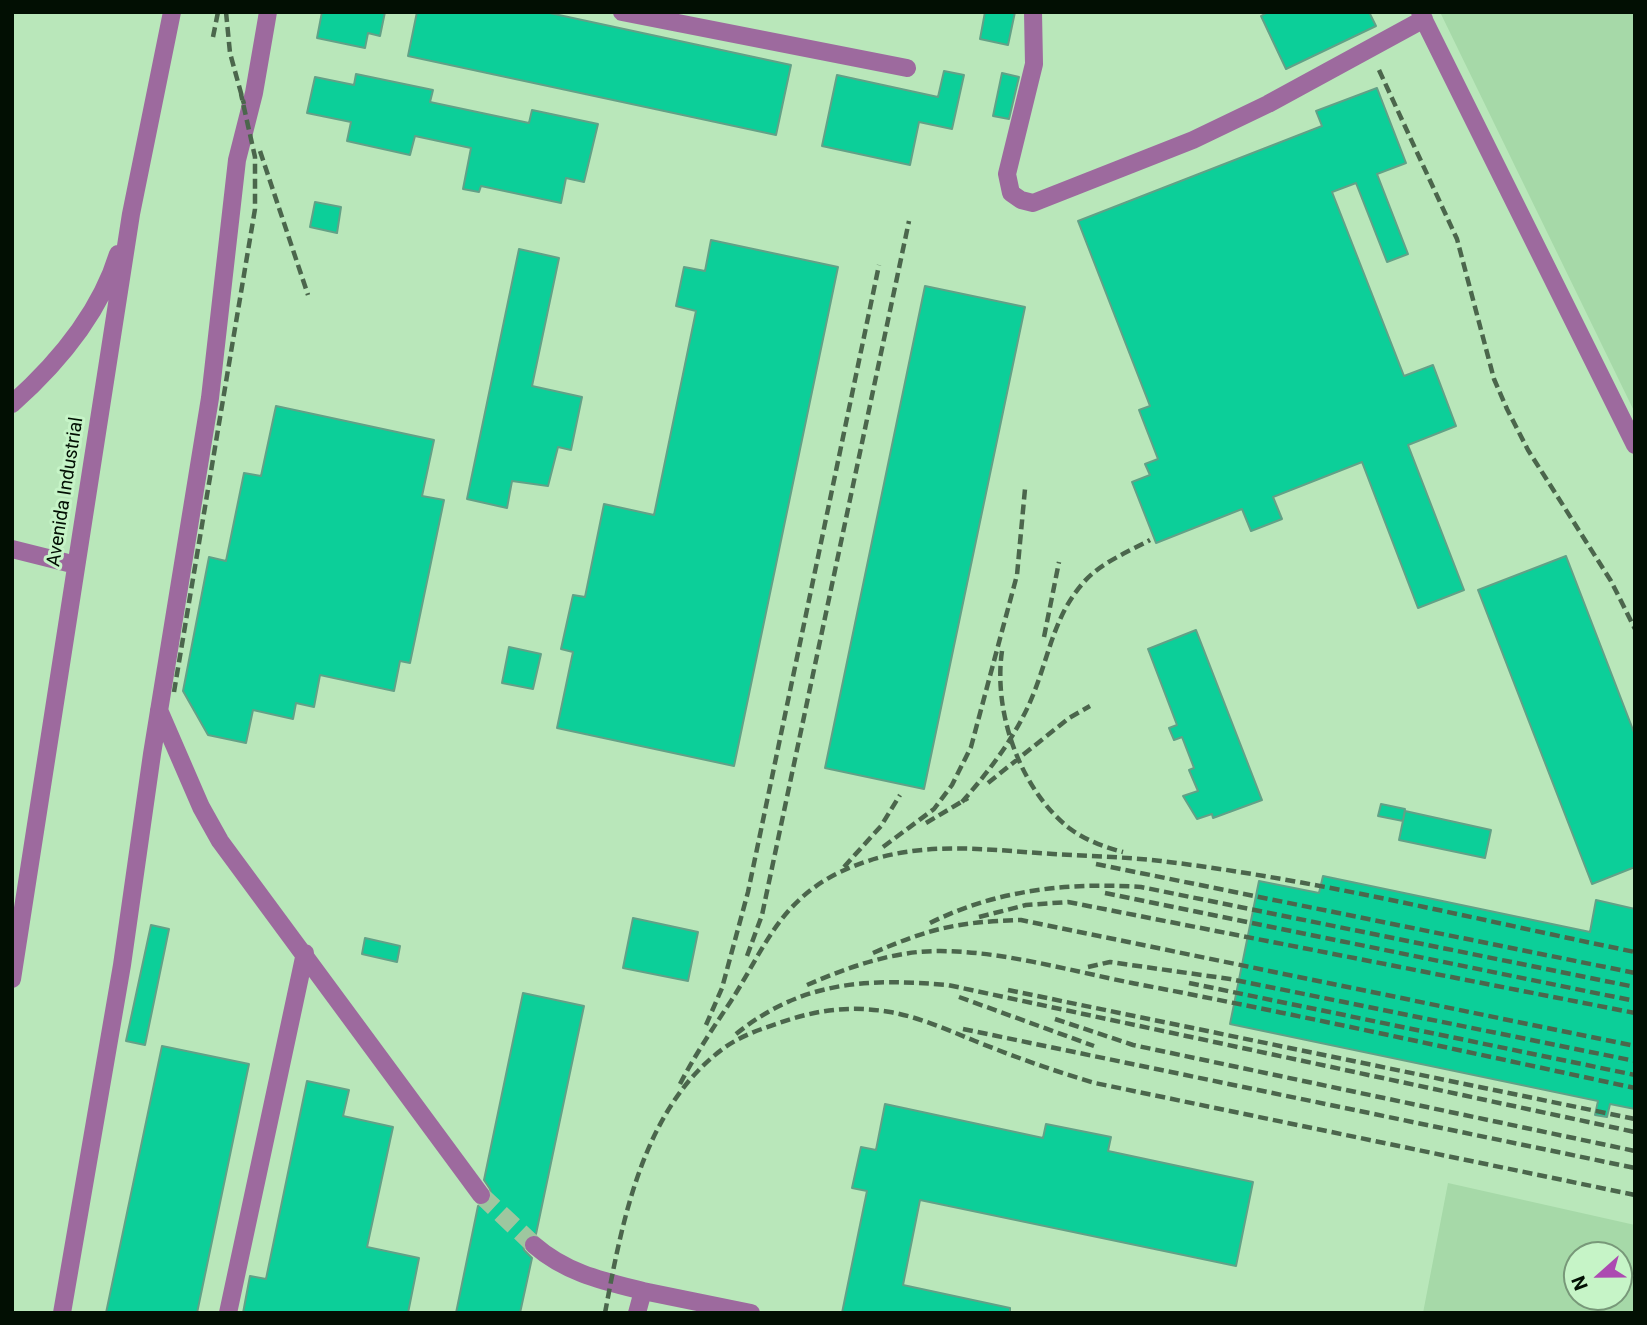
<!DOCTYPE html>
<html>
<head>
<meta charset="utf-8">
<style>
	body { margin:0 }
	#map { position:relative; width:1647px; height:1325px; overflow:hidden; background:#b9e7ba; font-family:Roboto,sans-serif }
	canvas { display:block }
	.frame { position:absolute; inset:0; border:14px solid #020f03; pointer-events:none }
	.north { position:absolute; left:1563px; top:1241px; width:70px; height:70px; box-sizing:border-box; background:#c6f4c7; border:2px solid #789879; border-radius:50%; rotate:249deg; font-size:19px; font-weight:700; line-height:28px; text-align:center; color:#020f03 }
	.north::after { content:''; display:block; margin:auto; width:24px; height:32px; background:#ac4ab1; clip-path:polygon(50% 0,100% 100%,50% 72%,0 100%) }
</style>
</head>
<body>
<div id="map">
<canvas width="1647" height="1325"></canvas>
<div class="frame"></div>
<div class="north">N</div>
</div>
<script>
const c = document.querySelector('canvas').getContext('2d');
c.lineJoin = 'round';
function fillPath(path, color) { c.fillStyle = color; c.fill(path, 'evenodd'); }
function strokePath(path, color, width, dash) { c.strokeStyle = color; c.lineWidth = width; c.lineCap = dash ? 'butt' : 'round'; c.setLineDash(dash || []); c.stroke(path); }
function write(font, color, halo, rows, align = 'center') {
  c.font = font + ' Roboto,sans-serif'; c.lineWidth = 6; c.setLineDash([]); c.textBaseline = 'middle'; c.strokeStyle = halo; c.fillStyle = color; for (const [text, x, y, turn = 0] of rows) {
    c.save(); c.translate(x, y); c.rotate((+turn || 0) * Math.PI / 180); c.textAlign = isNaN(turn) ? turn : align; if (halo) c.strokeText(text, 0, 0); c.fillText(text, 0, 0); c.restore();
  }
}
fillPath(new Path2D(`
	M1440 12H1635V413Z
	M1448 1183 1635 1225V1313H1423ZM1577 1255H1619V1297H1577Z`), '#a6d9a8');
const building = new Path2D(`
	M322 12H385L380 36 368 33 365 48 317 38Z
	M417 12H545L791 65 776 135 408 56Z
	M985 12H1015L1008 45 980 39Z
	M1268 12H1369L1376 26 1286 69 1261 16Z
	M944 71 964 75 952 129 919 122 910 165 822 146 837 75 938 97Z
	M1002 73 1019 77 1009 119 993 116Z
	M356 74 433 90 430 102 529 123 532 110 598 124 584 182 566 178 561 203 481 186 479 192 463 189 471 148 415 136 410 155 347 141 351 122 307 113 315 77 354 85Z
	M1377 88 1406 163 1377 174 1408 254 1387 262 1356 183 1332 192 1404 376 1433 365 1456 426 1408 445 1464 590 1418 608 1362 462 1273 497 1282 519 1251 531 1242 509 1156 543 1132 482 1150 475 1145 464 1158 459 1139 410 1150 406 1078 221 1322 126 1316 111Z
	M315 202 341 207 337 233 310 227Z
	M711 240 838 267 734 766 557 728 573 652 561 649 573 595 585 597 604 504 654 515 696 311 676 306 684 267 705 271Z
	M519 249 559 258 532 386 582 397 571 450 558 447 548 486 512 481 507 508 467 499Z
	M925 286 1025 307 924 789 825 768Z
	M276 406 434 440 422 496 444 500 410 663 400 661 394 691 320 675 314 707 296 703 293 719 253 710 246 743 208 735 183 691 209 557 226 561 244 473 261 476Z
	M1566 556 1635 735V867L1592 884 1478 590Z
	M1196 630 1262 800 1213 818 1212 814 1197 819 1183 796 1198 791 1189 770 1194 768 1182 737 1174 740 1169 728 1177 725 1148 649Z
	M509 647 541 654 533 689 502 683Z
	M1381 804 1405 809 1403 821 1378 816Z
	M1405 811 1491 830 1485 858 1399 840Z
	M1323 876 1590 932 1596 900 1635 909V1109L1610 1104 1607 1117 1595 1115 1598 1101 1230 1024 1259 881 1319 893Z
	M633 918 698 932 688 981 623 968Z
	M151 925 169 929 145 1045 126 1041Z
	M365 938 400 946 397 962 362 954Z
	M523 993 584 1006 536 1234 529 1235 523 1243 524 1250 532 1258 520 1313H456L478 1206 487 1204 492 1199 490 1189 484 1180Z
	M162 1046 249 1064 197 1313H106Z
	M307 1081 349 1090 343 1116 393 1127 367 1247 419 1258 408 1313H243L250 1276 266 1279Z
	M885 1104 1043 1138 1046 1124 1111 1137 1108 1151 1253 1182 1236 1266 920 1200 903 1285 1010 1308V1313H842L867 1191 852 1188 861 1147 876 1150Z`);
fillPath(building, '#0ccf99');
strokePath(building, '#62a187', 2);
strokePath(new Path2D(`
	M481 1195 534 1245`), '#9ec79f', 18, [18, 9]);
strokePath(new Path2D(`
	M622 12 907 68
	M1033 12 1034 64 1007 174 1011 193 1021 200 1033 203 1193 140 1268 104 1424 19
	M1420 12 1635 445
	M12 404C58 363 100 313 118 254
	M12 549 76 565
	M159 710 201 807 220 841 481 1195
	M12 979 131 214 172 12
	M534 1245C566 1273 603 1281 643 1291L637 1313
	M643 1291 751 1313
	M62 1313 122 965 152 754 210 398 237 160 254 93 268 12
	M228 1313 305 953`), '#9d6a9e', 18);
strokePath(new Path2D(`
	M226 12 230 53 244 104
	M213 37 218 12
	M1379 70 1457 239 1494 379 1507 409 1528 450 1611 581 1635 629
	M260 151 308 295
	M1044 637 1059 562
	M1002 651C993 712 1020 789 1069 828 1085 840 1104 847 1123 852
	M174 692 255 209V157L241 94
	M988 783 1069 718 1090 706
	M962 802C990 770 1017 735 1033 695 1049 656 1054 616 1083 583 1100 563 1128 552 1150 540
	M926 823 968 798
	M883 847 934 809 952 785 971 747 1017 575 1025 489
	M1096 864 1635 973
	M844 867 881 826 900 795
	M1105 893 1635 1001
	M979 917 1026 905 1068 902 1635 1013
	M930 923C996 890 1068 882 1141 887L1635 987
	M873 953C931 928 957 922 1021 920L1635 1046
	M747 956 762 915 909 221
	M1088 967 1110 962 1230 979 1635 1061
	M1189 983 1635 1075
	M807 985C842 970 879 956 918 952 985 946 1066 970 1132 983 1300 1015 1467 1052 1635 1088
	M1008 990 1635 1119
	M959 997 1094 1046
	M1055 1019 1133 1045 1635 1151
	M706 1025 722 988 748 892 879 265
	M963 1029 1635 1168
	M736 1034C802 981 866 978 948 985L1635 1132
	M680 1084C695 1055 713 1028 731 1001 763 951 778 904 836 874 909 838 975 849 1053 854 1089 856 1126 857 1161 861 1320 880 1478 920 1635 952
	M605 1313C622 1222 643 1107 724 1048 739 1037 758 1030 776 1024 815 1010 849 1005 890 1012 919 1017 948 1030 975 1041 1015 1057 1054 1071 1095 1083L1635 1195`), '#4b664c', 4.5, [10, 5]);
write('19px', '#020f03', '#c6f4c7', [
	["Avenida Industrial",66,492,-81]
]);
</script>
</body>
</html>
